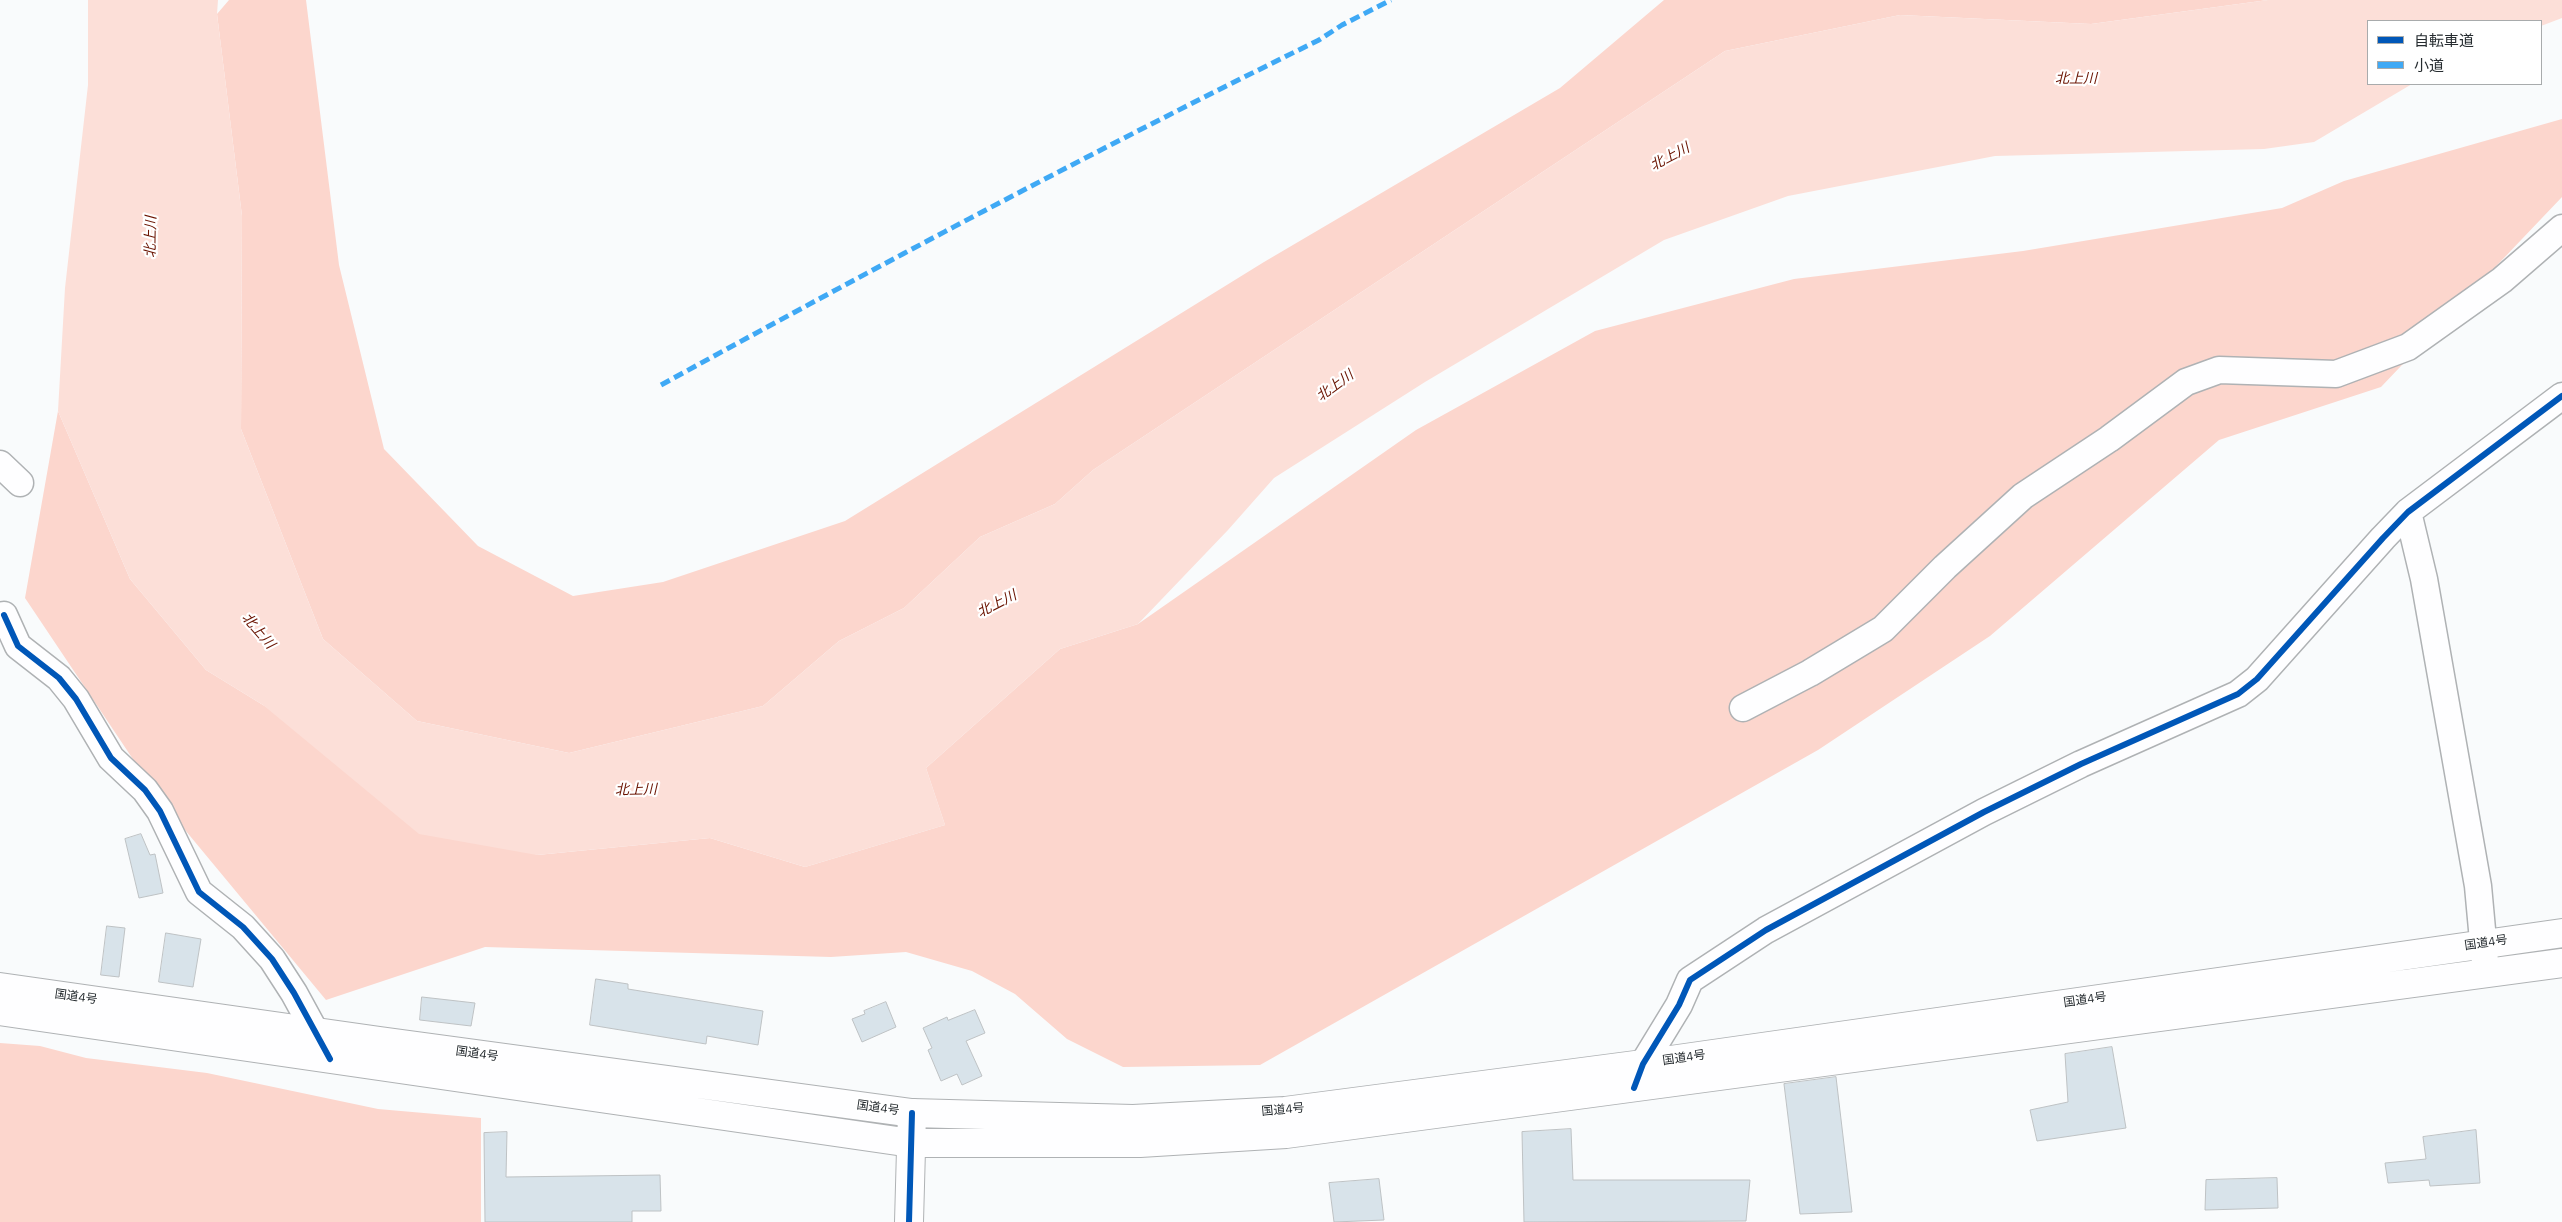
<!DOCTYPE html>
<html>
<head>
<meta charset="utf-8">
<style>
	body { margin:0 }
	#map { position:relative; width:2562px; height:1222px; overflow:hidden; background:#f9fbfc; font-family:"IBM Plex Sans","Noto Sans JP",sans-serif }
	canvas { display:block }
	.legend { position:absolute; left:2367px; top:20px; width:175px; height:65px; box-sizing:border-box; background:#fff; border:1px solid #a8abac; margin:0; padding:6px 9px; list-style:none; font-size:15px; color:#262c30 }
	.legend li { display:flex; align-items:center; gap:10px; height:25px }
	.legend b { width:25px; border:1px solid #a8abac }
</style>
</head>
<body>
<div id="map">
<canvas width="2562" height="1222"></canvas>
<ul class="legend">
<li><b style="height:6px;background:#0057b8"></b>自転車道</li>
<li><b style="height:6px;background:#3fa9f5"></b>小道</li>
</ul>
</div>
<script>
const c = document.querySelector('canvas').getContext('2d');
c.lineJoin = 'round';
function fillPath(path, color) { c.fillStyle = color; c.fill(path, 'evenodd'); }
function strokePath(path, color, width, dash) { c.strokeStyle = color; c.lineWidth = width; c.lineCap = dash ? 'butt' : 'round'; c.setLineDash(dash || []); c.stroke(path); }
function write(font, color, halo, rows, align = 'center') {
  c.font = font + ' "IBM Plex Sans","Noto Sans JP",sans-serif'; c.lineWidth = 4.5; c.setLineDash([]); c.textBaseline = 'middle'; c.strokeStyle = halo; c.fillStyle = color; for (const [text, x, y, turn = 0] of rows) {
    c.save(); c.translate(x, y); c.rotate((+turn || 0) * Math.PI / 180); c.textAlign = isNaN(turn) ? turn : align; if (halo) c.strokeText(text, 0, 0); c.fillText(text, 0, 0); c.restore();
  }
}
fillPath(new Path2D(`
	M229 0H306L339 265 384 449 478 546 573 596 663 582 845 521 1264 262 1560 88 1664 0H2268L2091 24 1900 15 1725 51 1093 470 1055 504 980 537 904 608 839 641 763 706 569 753 417 721 323 639 241 429 242 216 217 14Z
	M2562 119V197L2381 387 2219 440 1990 636 1818 750 1260 1065 1123 1067 1067 1039 1015 994 972 971 906 952 831 957 485 947 326 1000 161 801 25 598 58 411 130 579 206 670 263 705 537 855 710 838 805 867 945 825 926 768 1060 649 1138 624 1416 430 1595 331 1794 279 2023 251 2282 208 2344 181Z
	M0 1043 40 1046 86 1058 207 1073 378 1109 481 1118V1222H0Z`), '#fcd6cd');
fillPath(new Path2D(`
	M88 0H218L217 14 242 216 241 429 323 639 417 721 569 753 763 706 839 641 904 608 980 537 1055 504 1093 470 1725 51 1900 15 2091 24 2268 0H2562V18L2541 26V21H2368V84H2412L2314 142 2264 149 1995 156 1788 196 1664 240 1425 382 1274 478 1228 530 1138 624 1060 649 926 768 945 825 805 867 710 838 537 855 419 834 263 705 206 670 130 579 58 411 65 288 88 85Z`), '#fcdfd8');
const building = new Path2D(`
	M141 834 150 855 155 854 163 893 139 898 125 839Z
	M107 926 125 928 119 977 101 975Z
	M166 933 201 939 193 987 159 982Z
	M596 979 628 984V989L763 1011 758 1045 707 1036 706 1044 590 1025Z
	M422 997 475 1003 471 1026 420 1020Z
	M886 1002 896 1027 862 1042 852 1019 865 1014 864 1011Z
	M975 1010 985 1033 966 1041 982 1076 962 1085 957 1074 941 1081 928 1050 932 1048 923 1028 947 1017 948 1020Z
	M2112 1047 2126 1128 2037 1141 2030 1110 2068 1102 2065 1054Z
	M1836 1077 1852 1212 1800 1214 1784 1084Z
	M1571 1129 1573 1180H1750L1746 1221 1524 1222 1522 1132Z
	M2476 1130 2480 1183 2430 1186 2429 1180 2388 1183 2385 1163 2426 1159 2423 1137Z
	M507 1132 506 1177 660 1175 661 1211H632V1222H485L484 1133Z
	M2277 1178 2278 1208 2205 1210 2206 1180Z
	M1379 1179 1384 1220 1334 1222 1329 1183Z`);
fillPath(building, '#d8e3ea');
strokePath(building, '#bec2c4', 1);
const minor = new Path2D(`
	M0 464 20 483
	M2408 512 2424 579 2478 886 2486 973
	M4 615 18 646 59 678 76 699 111 758 145 790 160 811 199 892 243 927 272 959 294 993 324 1048
	M1743 708 1810 673 1883 629 1945 567 2023 496 2109 439 2186 382 2219 370 2336 374 2408 347 2502 280 2562 228
	M1637 1080 1643 1064 1679 1005 1690 980 1766 930 1984 812 2081 764 2238 694 2257 679 2383 538 2408 512 2562 396`);
const tertiary = new Path2D(`
	M909 1222 912 1113`);
const trunk = new Path2D(`
	M0 987 380 1041 912 1113 1133 1119 1285 1111 1643 1064 2562 933
	M0 1011 911 1143H1140L1286 1134 2562 963`);
strokePath(minor, '#afb2b4', 29);
strokePath(tertiary, '#afb2b4', 30);
strokePath(trunk, '#afb2b4', 30);
strokePath(minor, '#fefeff', 26);
strokePath(tertiary, '#fefeff', 28);
strokePath(trunk, '#fefeff', 28);
strokePath(new Path2D(`
	M661 385C878 266 1097 149 1319 40L1342 25 1391 0`), '#3fa9f5', 5, [10, 5]);
strokePath(new Path2D(`
	M4 615 18 646 59 678 76 699 111 758 145 790 160 811 199 892 243 927 272 959 294 993 330 1059
	M1634 1088 1643 1064 1679 1005 1690 980 1766 930 1984 812 2081 764 2238 694 2257 679 2383 538 2408 512 2562 396
	M909 1222 912 1113`), '#0057b8', 6);
write('12px', '#262c30', '#fff', [
	["国道4号",2486,943,-8],
	["国道4号",76,997,8],
	["国道4号",2085,1000,-8],
	["国道4号",477,1054,8],
	["国道4号",1684,1058,-8],
	["国道4号",878,1108,8],
	["国道4号",1283,1110,-5]
]);
write('italic 14px', '#6a1300', '#fff', [
	["北上川",2076,79],
	["北上川",1670,157,-28],
	["北上川",151,237,-89],
	["北上川",1335,386,-36],
	["北上川",997,604,-27],
	["北上川",258,631,49],
	["北上川",636,790,-1]
]);
</script>
</body>
</html>
